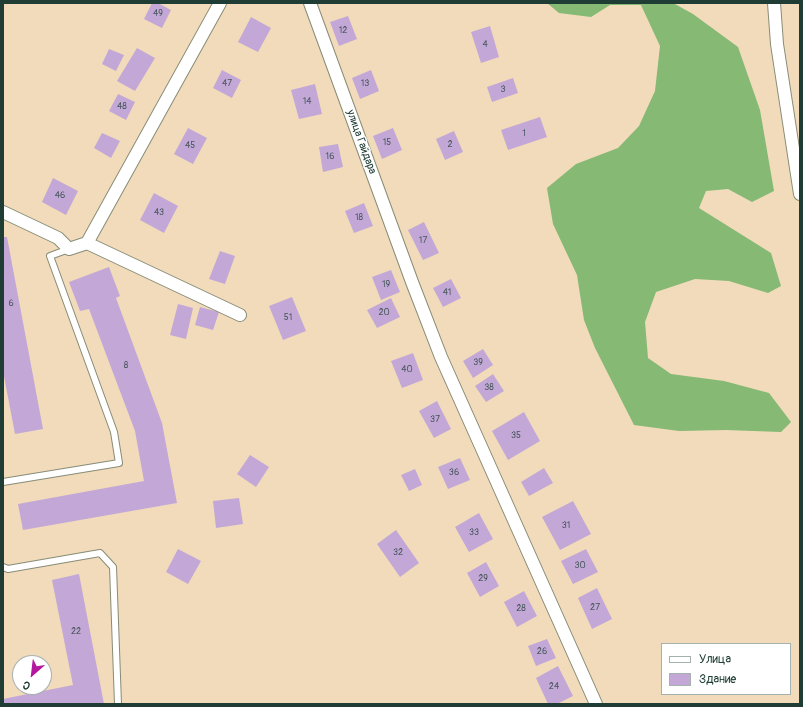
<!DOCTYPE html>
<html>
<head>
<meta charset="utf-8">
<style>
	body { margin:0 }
	#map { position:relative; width:803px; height:707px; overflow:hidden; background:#f1dbba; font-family:Pangolin,sans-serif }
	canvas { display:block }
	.frame { position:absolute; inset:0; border:4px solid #1f3d34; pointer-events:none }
	.legend { position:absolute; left:661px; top:643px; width:130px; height:52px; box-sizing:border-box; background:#fff; border:1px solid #a5b1ae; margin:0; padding:5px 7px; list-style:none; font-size:12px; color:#1f3d34 }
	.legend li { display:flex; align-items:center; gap:8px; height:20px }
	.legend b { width:20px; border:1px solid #a5b1ae }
	.north { position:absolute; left:12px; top:655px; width:40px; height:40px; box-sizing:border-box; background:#fff; border:1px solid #a5b1ae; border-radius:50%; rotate:208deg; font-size:11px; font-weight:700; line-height:16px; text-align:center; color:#1f3d34 }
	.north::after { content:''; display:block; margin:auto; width:14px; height:18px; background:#b5179e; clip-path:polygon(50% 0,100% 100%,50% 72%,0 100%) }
</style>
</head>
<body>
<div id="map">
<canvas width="803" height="707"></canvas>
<div class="frame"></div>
<ul class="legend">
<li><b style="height:5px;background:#fff"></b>Улица</li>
<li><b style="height:11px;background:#c3a8d7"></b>Здание</li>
</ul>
<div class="north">С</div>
</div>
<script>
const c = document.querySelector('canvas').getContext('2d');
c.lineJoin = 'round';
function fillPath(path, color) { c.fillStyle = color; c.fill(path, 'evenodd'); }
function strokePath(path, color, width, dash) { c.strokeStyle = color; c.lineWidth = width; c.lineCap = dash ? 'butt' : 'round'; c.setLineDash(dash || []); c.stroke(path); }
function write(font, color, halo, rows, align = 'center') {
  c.font = font + ' Pangolin,sans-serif'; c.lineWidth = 3; c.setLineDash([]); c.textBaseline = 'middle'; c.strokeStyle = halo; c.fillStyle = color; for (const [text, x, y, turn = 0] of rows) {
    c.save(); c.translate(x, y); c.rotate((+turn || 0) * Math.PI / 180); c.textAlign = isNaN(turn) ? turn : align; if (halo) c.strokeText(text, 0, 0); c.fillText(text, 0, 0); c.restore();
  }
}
fillPath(new Path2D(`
	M547 3H673L693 14 738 47 760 110 774 191 752 202 728 189 706 191 699 208 771 253 781 286 768 293 729 281 695 279 656 292 645 322 648 358 671 374 724 381 769 393 791 422 781 432 726 430 679 431 634 425 595 348 584 320 577 275 553 224 547 188 576 164 618 148 639 126 655 91 660 46 641 5H610L591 17 559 13Z`), '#85b974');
fillPath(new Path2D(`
	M152 3H158L171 10 162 28 144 19Z
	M348 16 357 39 339 46 330 22Z
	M251 17 271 28 258 52 238 42Z
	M490 26 499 57 481 63 471 32Z
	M137 48 155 58 135 91 117 81Z
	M109 49 124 55 116 71 102 64Z
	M222 70 241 80 232 98 213 88Z
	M371 70 379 91 360 99 352 78Z
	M513 78 518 93 492 102 487 87Z
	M315 84 322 114 299 119 291 90Z
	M118 94 135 102 126 120 109 111Z
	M540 117 547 137 508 150 501 130Z
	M188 128 207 138 193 164 174 154Z
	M393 128 402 150 382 159 373 136Z
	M454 131 463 152 445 160 436 139Z
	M102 133 120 141 111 158 94 148Z
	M338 144 343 167 323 172 319 147Z
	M53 178 78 191 66 215 42 202Z
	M154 193 178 206 164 233 140 220Z
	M364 203 373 226 354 233 345 211Z
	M424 222 439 253 423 260 408 230Z
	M3 237H7L43 429 15 434 3 371Z
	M220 251 235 256 225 284 209 279Z
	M109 267 120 296 116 298 162 423 177 503 23 530 18 504 144 481 135 431 89 309 80 311 69 282Z
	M391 270 400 292 381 300 372 277Z
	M451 279 461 298 443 307 433 288Z
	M292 297 306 331 283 340 269 306Z
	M391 298 400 317 377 328 367 310Z
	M178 304 193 308 186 339 170 335Z
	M200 307 219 312 213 330 195 325Z
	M483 349 493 365 473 378 463 361Z
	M413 353 423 380 402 388 391 361Z
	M493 374 504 391 486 402 475 386Z
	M437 401 451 429 434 438 419 411Z
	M524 412 540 441 508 460 492 431Z
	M250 455 269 467 256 487 237 474Z
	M460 458 470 480 448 489 438 467Z
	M544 468 553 483 529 496 521 482Z
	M415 469 422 485 409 491 401 475Z
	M239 498 243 524 216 528 213 501Z
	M573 501 591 534 560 550 542 517Z
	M479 513 493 539 469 552 455 527Z
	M396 530 419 563 400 577 377 544Z
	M178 549 201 561 188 584 166 572Z
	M586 549 598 572 573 584 561 561Z
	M486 562 499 586 480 597 467 573Z
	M79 574 104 704H3V699L73 685 52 580Z
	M597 588 612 619 592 629 578 598Z
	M524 591 537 616 517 627 504 602Z
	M547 639 556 658 536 666 528 646Z
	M558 666 573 696 557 704H548L536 678Z`), '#c3a8d7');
const lane = new Path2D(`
	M3 482 119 463 114 432 50 256 69 249
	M3 567 8 569 100 553 113 567 118 704`);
const street = new Path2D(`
	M310 3 412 282 441 357 596 704
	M774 3 777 44 800 194
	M3 212 58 238 69 249 87 243 220 3
	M87 243 240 315`);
strokePath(lane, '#888c77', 8);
strokePath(street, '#888c77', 14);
strokePath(lane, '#fff', 6);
strokePath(street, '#fff', 12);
write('9px', '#48585d', null, [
	["49",158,14],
	["12",343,31],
	["4",485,45],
	["47",227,84],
	["13",365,84],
	["3",503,90],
	["14",307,102],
	["48",122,107],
	["1",524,134],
	["15",387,143],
	["2",450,145],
	["45",190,146],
	["16",330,157],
	["46",60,196],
	["43",159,213],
	["18",359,218],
	["17",423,241],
	["19",386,285],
	["41",447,293],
	["6",11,304],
	["20",384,313],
	["51",288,318],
	["39",478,363],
	["8",126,366],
	["40",407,370],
	["38",489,388],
	["37",435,420],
	["35",516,436],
	["36",454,473],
	["31",566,526],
	["33",474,533],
	["32",398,553],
	["30",580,566],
	["29",483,579],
	["27",595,608],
	["28",521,609],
	["22",76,632],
	["26",542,652],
	["24",554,687]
]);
write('11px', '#1f3d34', '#fff', [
	["улица Гайдара",361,142,70]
]);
</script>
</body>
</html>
